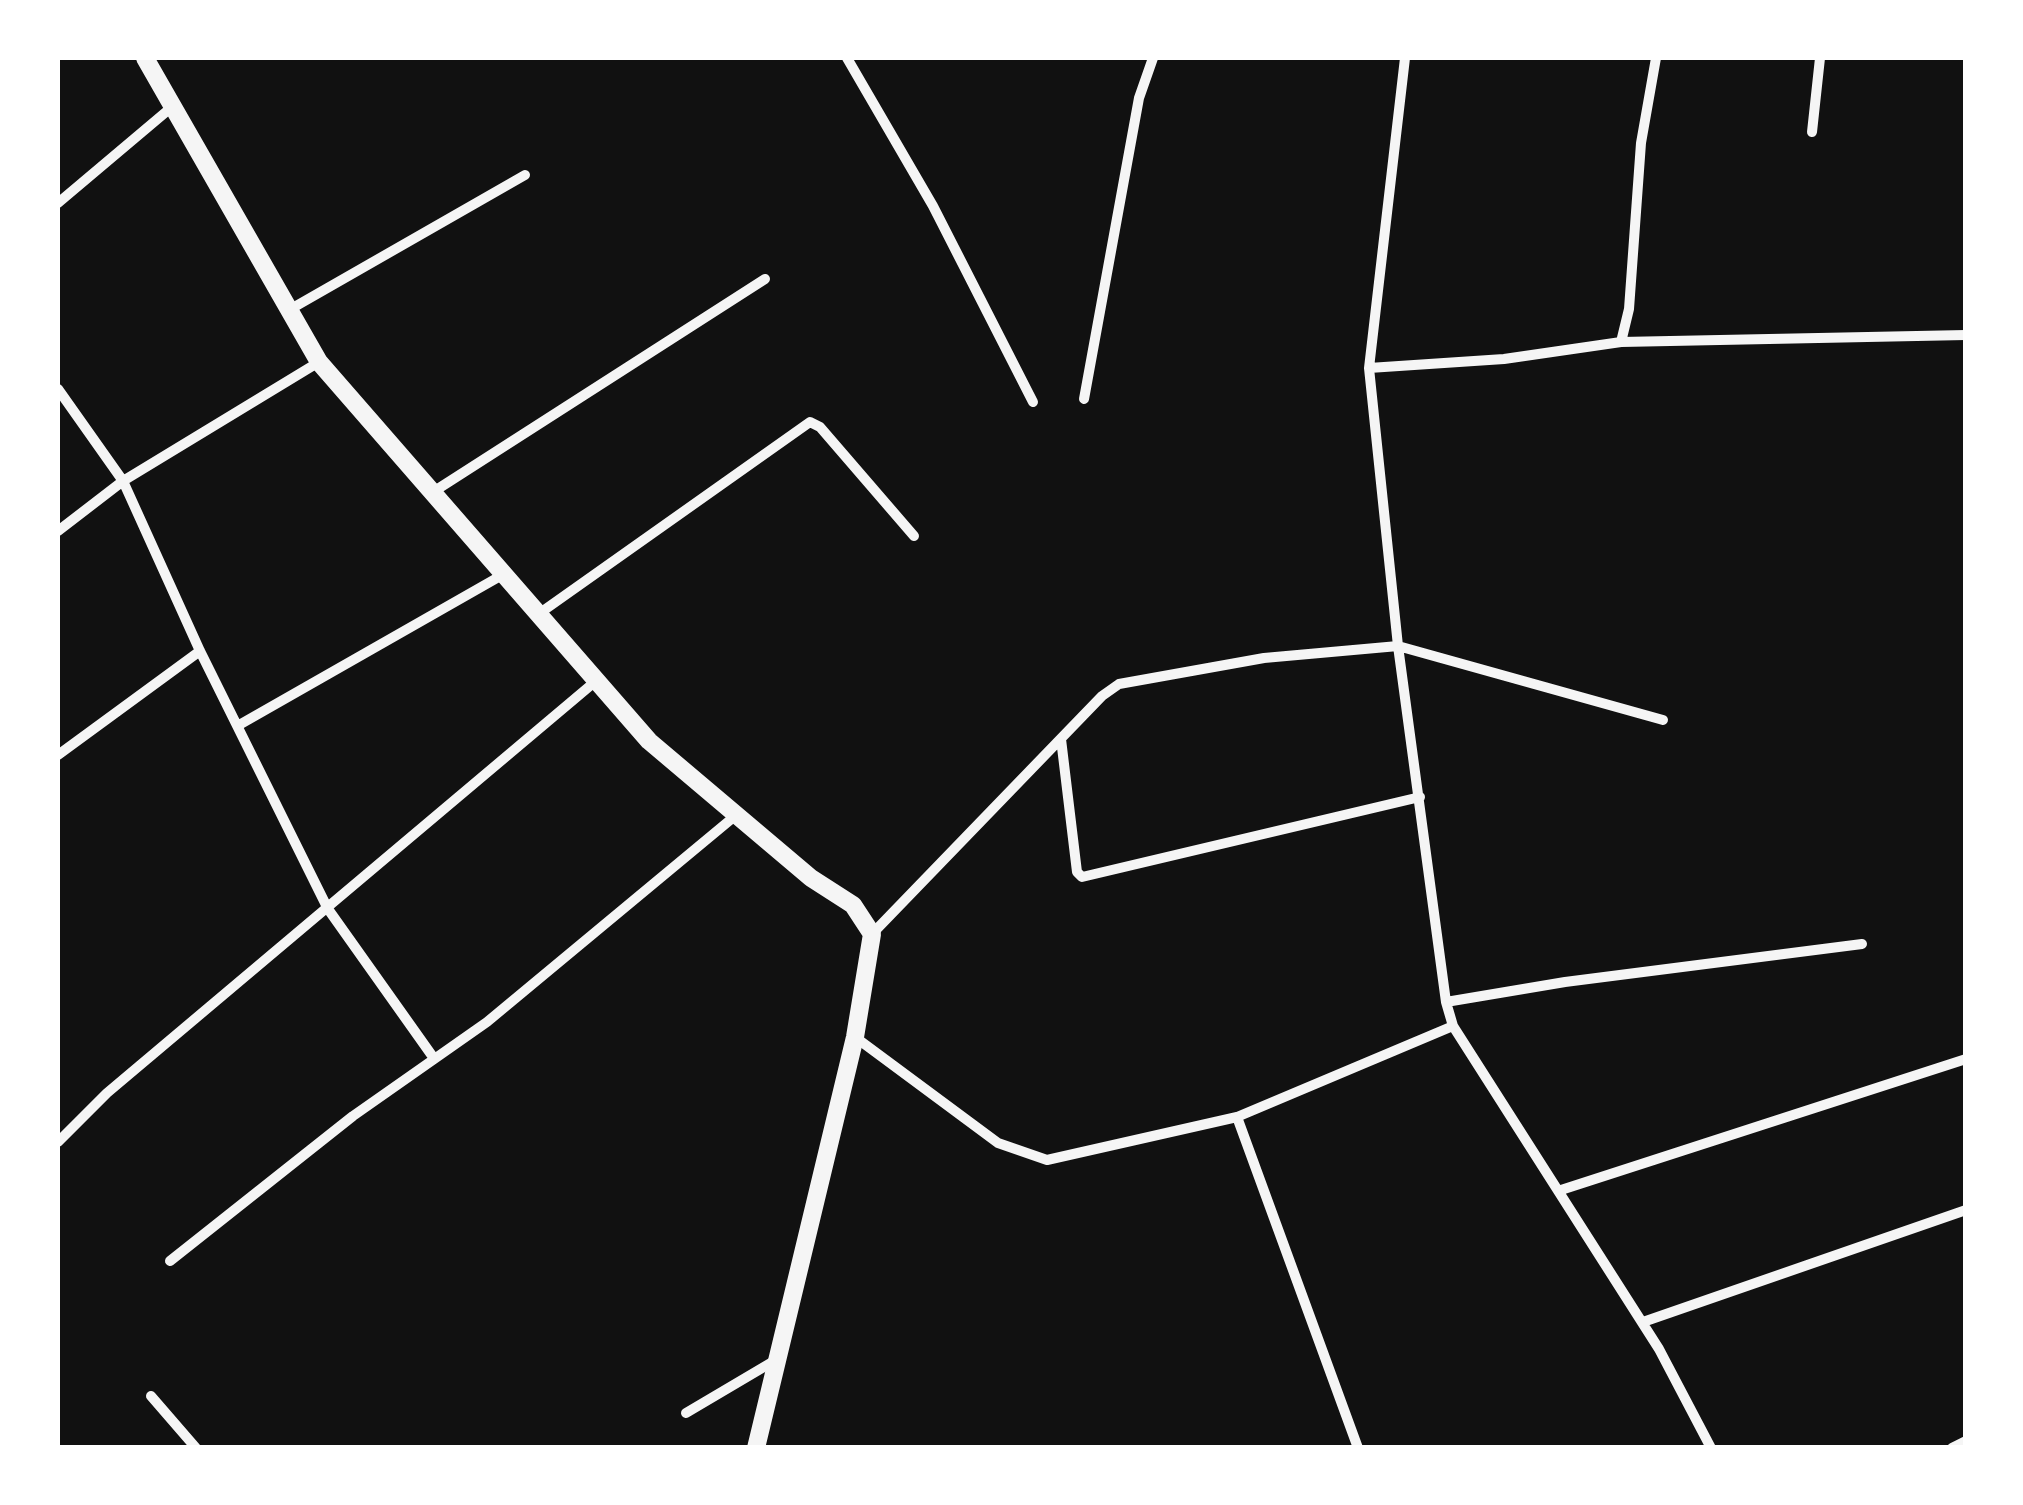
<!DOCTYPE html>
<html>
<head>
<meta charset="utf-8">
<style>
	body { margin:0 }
	#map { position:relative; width:2023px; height:1505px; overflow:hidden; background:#111; font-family:"IBM Plex Serif",serif }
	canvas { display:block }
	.frame { position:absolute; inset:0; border:60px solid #fff; pointer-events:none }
</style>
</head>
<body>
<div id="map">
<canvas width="2023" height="1505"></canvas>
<div class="frame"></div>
</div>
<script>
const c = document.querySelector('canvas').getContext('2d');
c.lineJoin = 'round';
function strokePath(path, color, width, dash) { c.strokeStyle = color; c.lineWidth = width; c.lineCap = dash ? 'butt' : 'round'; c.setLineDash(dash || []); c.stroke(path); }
strokePath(new Path2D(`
	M847 58 933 206 1033 402
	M1405 58 1369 368 1398 646 1446 1002 1453 1026 1659 1349 1711 1448
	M1812 132 1820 58
	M58 203 173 106
	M289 310 525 175
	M1621 342 1629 309 1641 143 1656 58
	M1369 368 1504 359 1621 342 1966 335
	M58 389 123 481 200 651 328 909 433 1057
	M1084 399 1139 98 1153 58
	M433 492 765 279
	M58 531 123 481 319 362
	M540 613 810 422 820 427 914 536
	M239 725 504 574
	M1061 739 1077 872 1082 877 1420 797
	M58 755 200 651
	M872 934 1102 696 1119 684 1264 658 1398 646 1663 720
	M1446 1002 1565 982 1862 944
	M855 1037 998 1143 1047 1160 1237 1117 1453 1026
	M1237 1117 1358 1448
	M58 1142 107 1093 597 680
	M1561 1190 1966 1059
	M170 1261 353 1116 487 1022 735 816
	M1643 1322 1966 1210
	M151 1396 196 1448
	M686 1413 774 1361
	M1952 1448 1966 1441`), '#f5f5f5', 10);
strokePath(new Path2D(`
	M145 58 319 362 649 741 811 878 853 905 872 934 855 1037 756 1448`), '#f5f5f5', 18);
</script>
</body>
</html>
